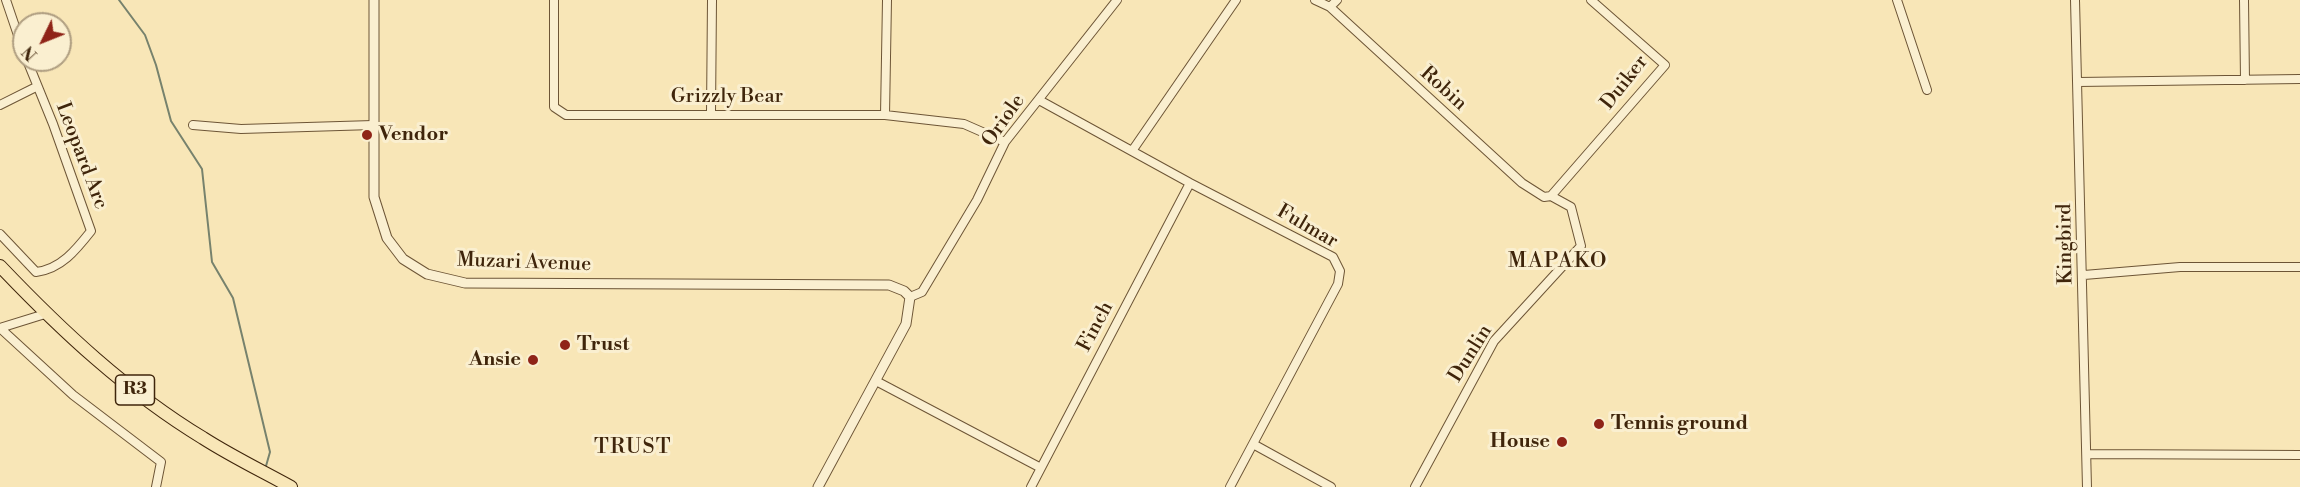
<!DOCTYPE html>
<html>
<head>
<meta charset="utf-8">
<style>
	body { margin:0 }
	#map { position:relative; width:2300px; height:487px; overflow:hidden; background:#f8e6b7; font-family:"Libre Bodoni",serif }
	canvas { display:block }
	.north { position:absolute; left:12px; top:12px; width:60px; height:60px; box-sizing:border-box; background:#faefd0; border:2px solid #af9e81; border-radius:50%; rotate:227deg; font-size:16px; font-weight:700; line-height:24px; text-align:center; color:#3f250b }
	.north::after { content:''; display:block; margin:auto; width:21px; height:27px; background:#8f2418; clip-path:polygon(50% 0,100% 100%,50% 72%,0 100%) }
</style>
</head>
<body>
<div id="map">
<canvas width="2300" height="487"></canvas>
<div class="north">N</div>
</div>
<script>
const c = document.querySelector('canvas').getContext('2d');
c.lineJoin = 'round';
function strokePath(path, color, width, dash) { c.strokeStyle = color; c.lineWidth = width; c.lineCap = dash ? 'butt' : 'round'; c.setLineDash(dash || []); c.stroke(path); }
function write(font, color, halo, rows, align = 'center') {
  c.font = font + ' "Libre Bodoni",serif'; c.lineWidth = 6; c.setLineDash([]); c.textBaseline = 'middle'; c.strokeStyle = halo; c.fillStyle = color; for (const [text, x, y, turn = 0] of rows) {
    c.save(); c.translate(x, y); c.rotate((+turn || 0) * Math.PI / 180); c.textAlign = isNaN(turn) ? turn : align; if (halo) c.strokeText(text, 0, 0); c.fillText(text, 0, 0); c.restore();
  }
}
strokePath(new Path2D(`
	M119 0 145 35 156 65 171 121 202 169 212 262 233 298 270 452 266 466`), '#77826d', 2);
const minor = new Path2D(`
	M6 0 24 53
	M554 0V107L566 115H885L964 124 1005 142
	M1315 0 1330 7 1522 183 1544 197 1551 196 1571 207 1581 246 1494 341 1415 487
	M1897 0 1927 90
	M2075 0 2087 487
	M2244 0 2245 80
	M1330 7 1337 0
	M2078 82 2300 79
	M1039 100 1190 183 1333 257 1340 271 1338 284 1230 487
	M0 105 36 87
	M711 113 712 0
	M885 115 887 0
	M193 125 241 129 373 125
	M1132 151 1236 0
	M1551 196 1665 65 1591 0
	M0 234 36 272C61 269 76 250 91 231L53 124 27 60
	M2084 275 2180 267H2300
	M910 297 922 292 977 200 1005 142 1117 0
	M0 328 73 395 161 462 156 487
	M0 328 45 314
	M876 381 1041 468
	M1253 444 1331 487
	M2087 454 2300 455
	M1031 487 1190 183`);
const tertiary = new Path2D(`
	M374 0V197L387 238 403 259 427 274 465 283 889 285 904 291 910 297 906 324 818 487`);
const trunk = new Path2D(`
	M0 266C61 330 127 392 203 438 231 456 262 471 291 487`);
strokePath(minor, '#6d5536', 10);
strokePath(tertiary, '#6d5536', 11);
strokePath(trunk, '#3f250b', 14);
strokePath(minor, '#faefd0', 8);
strokePath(tertiary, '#faefd0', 9);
strokePath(trunk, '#f8e6b7', 12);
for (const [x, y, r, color] of [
	[367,135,6,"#8f2418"],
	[565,345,6,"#8f2418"],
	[533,360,6,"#8f2418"],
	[1599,424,6,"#8f2418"],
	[1562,442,6,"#8f2418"]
]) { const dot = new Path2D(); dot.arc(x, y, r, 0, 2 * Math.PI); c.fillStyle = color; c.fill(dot); strokePath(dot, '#faefd0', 2); }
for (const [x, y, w] of [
	[135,390,39]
]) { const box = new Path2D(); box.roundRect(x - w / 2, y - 15, w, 30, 4.5); c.fillStyle = '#faefd0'; c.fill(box); strokePath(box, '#3f250b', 1.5); }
write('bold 18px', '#3f250b', null, [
	["R3",135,390]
]);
write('20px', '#3f250b', '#faefd0', [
	["Duiker",1625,83,-52],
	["Robin",1443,89,42],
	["Grizzly Bear",727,97],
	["Oriole",1004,121,-55],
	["Leopard Arc",81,156,69],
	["Fulmar",1307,227,30],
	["Kingbird",2066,244,-91],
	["Muzari Avenue",524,263,2],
	["Finch",1096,327,-62],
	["Dunlin",1471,354,-58]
]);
write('bold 20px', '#3f250b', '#faefd0', [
	["Vendor",379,135],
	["Trust",577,345],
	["Ansie",521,360,"right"],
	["Tennis ground",1611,424],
	["House",1550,442,"right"]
], 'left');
c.letterSpacing = '1.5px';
write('21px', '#3f250b', '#faefd0', [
	["MAPAKO",1558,262],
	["TRUST",633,448]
]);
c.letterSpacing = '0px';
</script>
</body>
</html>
